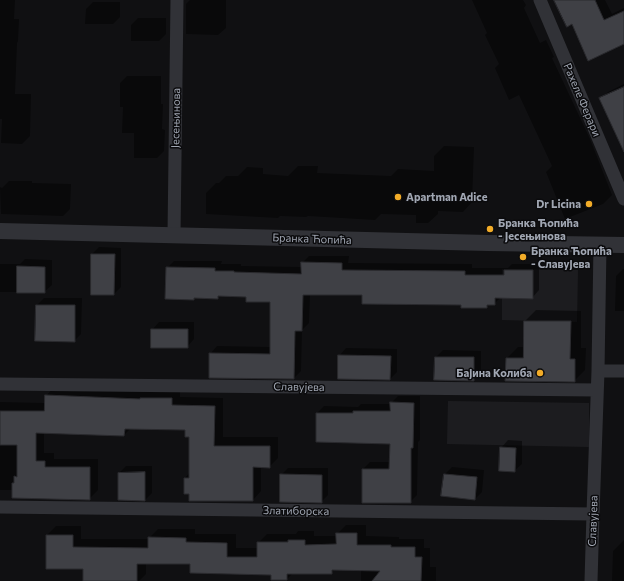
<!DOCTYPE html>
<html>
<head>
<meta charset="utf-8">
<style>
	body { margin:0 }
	canvas { display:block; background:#101012 }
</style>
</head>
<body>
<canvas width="624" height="581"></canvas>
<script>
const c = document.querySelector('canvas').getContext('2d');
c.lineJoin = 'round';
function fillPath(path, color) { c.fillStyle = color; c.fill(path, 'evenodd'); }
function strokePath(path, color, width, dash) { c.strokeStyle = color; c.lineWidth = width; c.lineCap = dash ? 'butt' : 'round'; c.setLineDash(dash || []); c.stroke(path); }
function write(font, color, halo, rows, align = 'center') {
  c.font = font + ' Commissioner,sans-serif'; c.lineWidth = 3; c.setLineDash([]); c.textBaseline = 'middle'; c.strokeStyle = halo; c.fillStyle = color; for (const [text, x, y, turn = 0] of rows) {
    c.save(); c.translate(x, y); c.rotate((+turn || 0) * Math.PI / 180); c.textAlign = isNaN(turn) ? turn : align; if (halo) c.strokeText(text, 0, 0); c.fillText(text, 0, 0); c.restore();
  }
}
fillPath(new Path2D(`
	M502 269 578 270 577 322 502 320Z
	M448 401 589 403V447L447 444Z`), '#1c1c1f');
fillPath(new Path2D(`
	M0 0H15L14 19H19L18 41 17 43 15 94H31L30 136 22 144 1 143 2 119H0Z
	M190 0H226V28L218 35 186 34V4Z
	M472 0H523L526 5 524 8 540 43 546 40 554 57 552 58 590 139 612 195 603 204 565 219 546 172 552 166 519 95 509 100 495 68 499 64 485 35 487 33Z
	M555 0H605L612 14 624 8V43L572 23Z
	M93 2H120V17L113 24H85L86 9Z
	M138 18H166V34L159 41H131V25Z
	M127 76H161V104H163L162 129 165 130 164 151 157 158H134V133H122L123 107H120V83Z
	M624 84V150L601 99 608 92Z
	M444 146 474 147 472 202 463 212 438 211V214L428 223H416V215L381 214 375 220 308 216 306 217 280 216 278 218 206 214V193L216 183H219L226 176H238L247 167 263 168V174L288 176 298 166H318L317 173 391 176 398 169 434 171V156Z
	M9 181H32V183L71 184 70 209 63 216 1 214 0 187 2 188Z
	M99 247 121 248V287L114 294 92 254Z
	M309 256H349L348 263 472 264V268H508L512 264H539V290L532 298 501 297 494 304H489L486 307 363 294H310L309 323 302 330 301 371 294 378 210 377V354L217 346 271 347V301L247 296 220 295 217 298 195 297 193 299 167 268 174 261H222L221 264H241V266L302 267V263Z
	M25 259 52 260V285L44 292H0V264H20Z
	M623 269H624V311H615L616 276Z
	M44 298H82L81 334 74 341 36 340 37 305Z
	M536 310 581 311V348H586L585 370 574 381 507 358 518 347H524L525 321Z
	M159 322H194V339L187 347 152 330Z
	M346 348 397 349V372L390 379 339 378V356Z
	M443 350 481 351V373L473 380 436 357Z
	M54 387 180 390V397L223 398V437H278V458L269 467 261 466V491L253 500 190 493 185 478 190 472V436L186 429 131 428 124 435 44 432V453H54V459H98V490L89 499 13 490H0V402L45 403 46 396Z
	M398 396H420V440L418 442 417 495 410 502 363 469 370 462H390L391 443 317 413 324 406 358 407 361 404H391V403Z
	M508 440 522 441V464L514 471 501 448Z
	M126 466H152V493L145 500 119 473Z
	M452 467 484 470 482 492 475 499 445 474Z
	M288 468H328V495L321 502 281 475Z
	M346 525H366V536L399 537V539H424V548H430V567H436V581H361V570L335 569 331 573H293L287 579 272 574 191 563H146V574L139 581H84V568L47 535 56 526H81V539H149V538L158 529H195V534H236V548H258V543L267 534H296L298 531H314V536H337V534Z
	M624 540V581H612L613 551Z`), '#0007');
const building = new Path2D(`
	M554 0H595L604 20 624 11V44L588 61 572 24 567 27Z
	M624 87V152L599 98Z
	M91 254H115L114 295H91Z
	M301 262 342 263V270L465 271V275H504V270H533V299L495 298V305H487V308H461V305L362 304V295H303L302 331H295L294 379 209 378V353L270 354V302H246V297L218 296V299L194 298V300L165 299 166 267 215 268V271H234V272L301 274Z
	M17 266 45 267V293H17Z
	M36 305H75V342L35 341Z
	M524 321H571L570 359H575V382L505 381 506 358H523Z
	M151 329H188V348H151Z
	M338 355 391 356 390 380 338 379Z
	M435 357H474V381L434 380Z
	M45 395 140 399V398H172V405L215 406 214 446H270V468L253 467V501H189V494H184V478H189V437H185V430L125 429 124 436 36 433V461H45V467H90V500L12 498V483H14V476L17 477V445H0V411H44Z
	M390 402 414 403 413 448H411V503H362V469H389L390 444 316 442V413H353V411H390Z
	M500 447 516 448 515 472 499 471Z
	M145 472V501L118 500V473Z
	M280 474 322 475V503L280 502Z
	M444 474 477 477 475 500 441 496Z
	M336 533H357V545H391V547H415V557H422L421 581H372L380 571 332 570V574H287V580H271V575L190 573V564H137V581H83V569H46V535H73V547L148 548V537L186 538V542L227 543V557H257V542H288V540H305V545L336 544Z`);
fillPath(building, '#3f4045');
strokePath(building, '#2a2a2e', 1);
strokePath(new Path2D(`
	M540 0 624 199
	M174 235 177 0
	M598 371H624
	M0 384 597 390
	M0 507 593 514
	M591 581 593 514 598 371 600 245`), '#313237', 13);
strokePath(new Path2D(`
	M0 231 488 243 624 245`), '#313237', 16);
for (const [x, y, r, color] of [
	[398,197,4,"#f2ac28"],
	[589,204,4,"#f2ac28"],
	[490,229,4,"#f2ac28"],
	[523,257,4,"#f2ac28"],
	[540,373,4,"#f2ac28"]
]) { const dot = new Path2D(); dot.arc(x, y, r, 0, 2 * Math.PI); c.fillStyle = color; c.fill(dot); strokePath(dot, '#0b0b0d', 1.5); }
write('11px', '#a1a7b3', '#0b0b0d', [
	["Рахеле Ферари",582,100,67],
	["Јесењинова",176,118,-89],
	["Бранка Ћопића",312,239,2],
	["Славујева",299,387,1],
	["Златиборска",296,511,1],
	["Славујева",593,521,-88]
]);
write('bold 11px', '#a1a7b3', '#0b0b0d', [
	["Apartman Adice",406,197],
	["Dr Licina",581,204,"right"],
	["Бранка Ћопића",498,223],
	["- Јесењинова",498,236],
	["Бранка Ћопића",531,251],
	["- Славујева",531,264],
	["Бајина Колиба",532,373,"right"]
], 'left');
</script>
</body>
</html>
